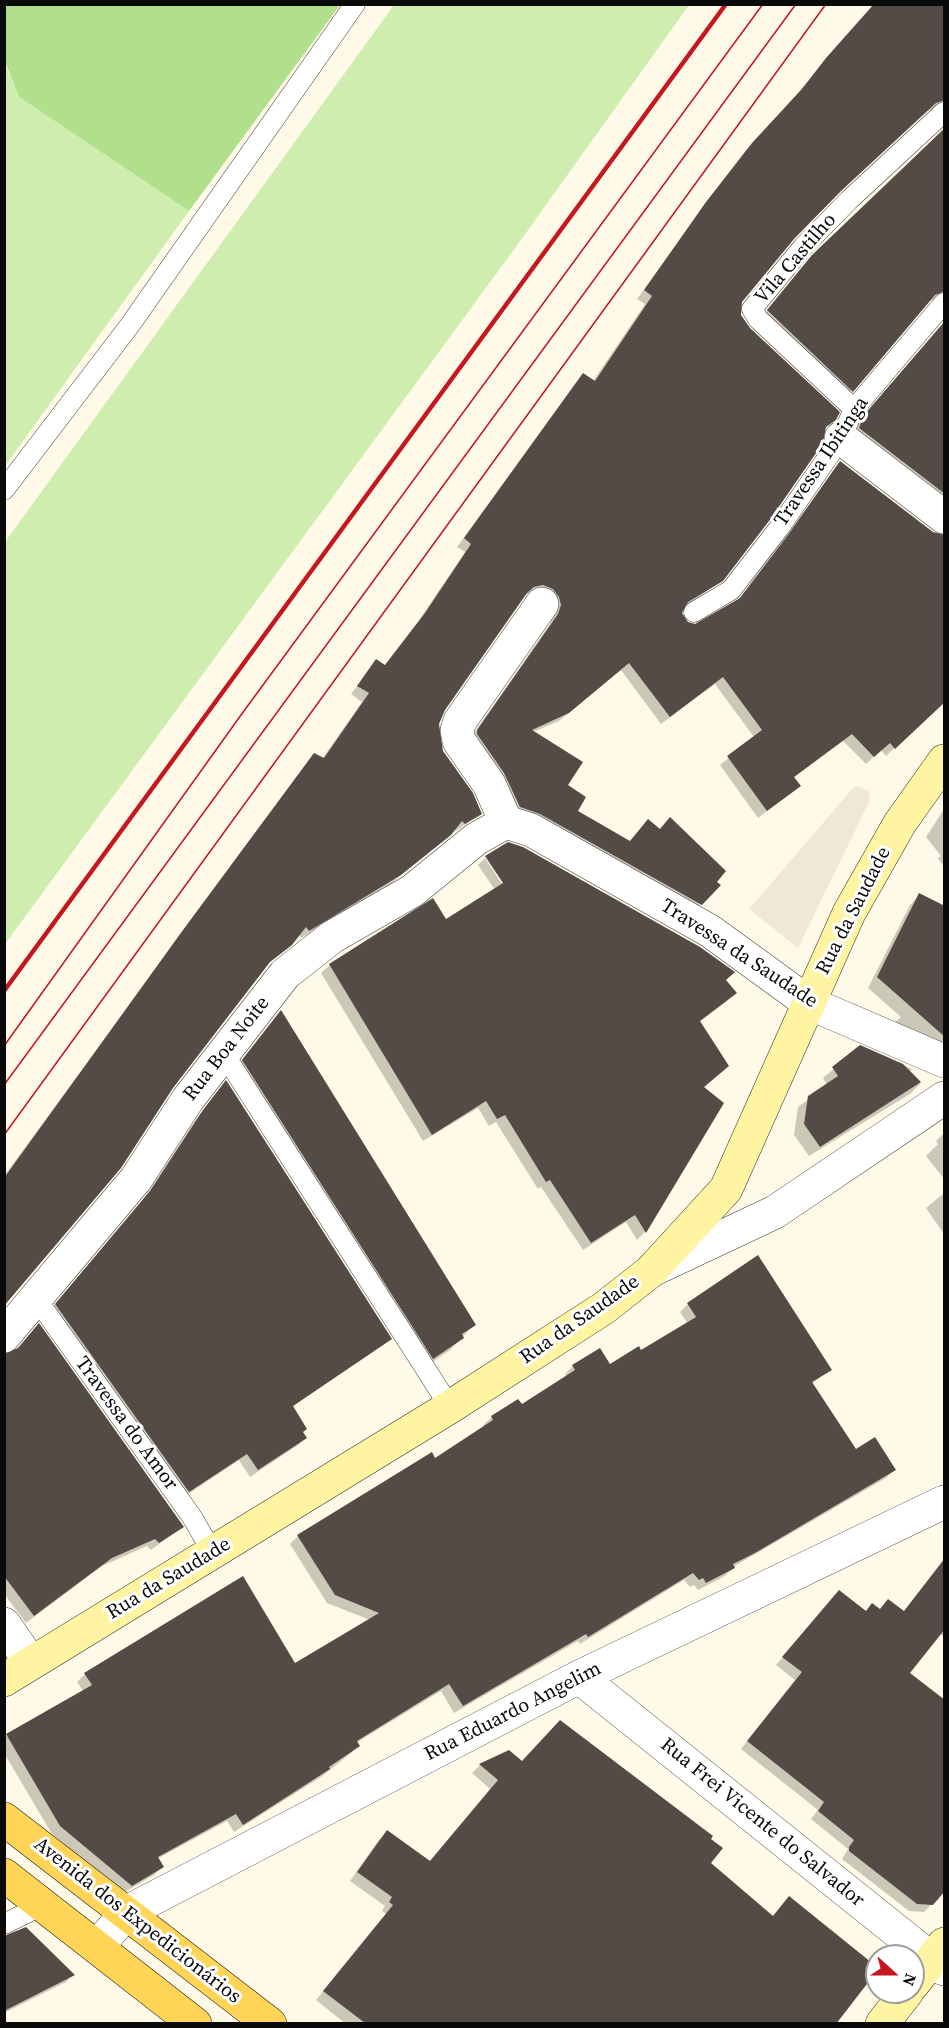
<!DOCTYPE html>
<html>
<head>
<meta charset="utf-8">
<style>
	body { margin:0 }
	#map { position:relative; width:949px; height:2028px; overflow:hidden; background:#fffae7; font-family:"Source Serif 4",serif }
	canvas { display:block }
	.frame { position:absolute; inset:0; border:6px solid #0a0a0a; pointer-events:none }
	.north { position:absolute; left:865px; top:1944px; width:60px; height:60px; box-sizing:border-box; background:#fff; border:2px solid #9d9d9d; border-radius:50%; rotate:111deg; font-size:16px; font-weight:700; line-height:24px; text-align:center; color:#0a0a0a }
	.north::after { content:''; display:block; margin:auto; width:21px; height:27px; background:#c61621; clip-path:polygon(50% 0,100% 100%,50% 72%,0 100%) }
</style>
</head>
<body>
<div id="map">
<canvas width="949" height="2028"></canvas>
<div class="frame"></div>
<div class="north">N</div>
</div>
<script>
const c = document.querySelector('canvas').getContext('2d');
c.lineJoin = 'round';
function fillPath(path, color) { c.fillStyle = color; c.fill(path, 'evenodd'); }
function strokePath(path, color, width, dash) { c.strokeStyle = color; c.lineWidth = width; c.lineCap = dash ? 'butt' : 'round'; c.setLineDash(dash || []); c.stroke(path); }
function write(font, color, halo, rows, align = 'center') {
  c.font = font + ' "Source Serif 4",serif'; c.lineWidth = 6; c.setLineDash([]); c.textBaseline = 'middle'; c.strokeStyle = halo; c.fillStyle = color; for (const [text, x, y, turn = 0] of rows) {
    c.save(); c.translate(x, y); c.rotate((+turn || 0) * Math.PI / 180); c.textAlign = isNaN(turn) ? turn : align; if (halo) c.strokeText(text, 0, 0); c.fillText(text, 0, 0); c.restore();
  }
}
fillPath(new Path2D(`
	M394 5H689L518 244 5 944V542Z
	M4 62 19 97 189 211 5 466Z`), '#cfedae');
fillPath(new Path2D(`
	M4 5 5 4 340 5 189 211 19 97 5 62Z`), '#b2df8b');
fillPath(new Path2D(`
	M858 786 869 791 870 800 798 948 749 909 853 788Z`), '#eee8d7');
fillPath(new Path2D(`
	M877 4H944V112L938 108 926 111 833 197 793 238 741 301 740 315 748 328 835 419 824 429 722 580 682 609 680 613 688 624H701L737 601 840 463 943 702 886 756 881 750 866 764 843 741 793 778 799 786 758 818 720 765 754 737 715 684 661 724 621 670 559 721 533 732 566 786 575 811 630 843 719 885 693 912 512 814 470 739 550 624 553 614 534 593 524 595 443 710 438 724 442 752 480 814 456 831 454 828 392 883 301 938 298 934 266 966 4 1304V1176L307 763 315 755 322 759 362 702 351 694 377 661 384 666 417 623 465 552 457 547 576 383 583 375 593 381 645 304 637 299 744 153Z
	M944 128V302L937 298 927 302 844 398 760 319 804 265Z
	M944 322V508L852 436 857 425Z
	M944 809V867L938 858 941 856 926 837Z
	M485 858 506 890 724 981 727 1001 699 1022 727 1066 703 1088 722 1103 645 1232 637 1240 626 1222 583 1250 541 1187 538 1189 496 1122 489 1126 478 1108 423 1141 321 973 330 965 446 921 495 890 478 865Z
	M920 895 944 908V1040L933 1050 886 1030 901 1017 868 988 910 905Z
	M280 1013 474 1325 450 1350 421 1370 231 1073Z
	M860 1047 912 1069 909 1072 920 1084 910 1094 809 1156 794 1135 798 1107 827 1085 823 1078Z
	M219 1090 390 1338 292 1407 305 1438 298 1445 250 1477 239 1460 181 1499 48 1313 143 1200 196 1119Z
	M944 1133V1179L926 1156 938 1144 936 1141Z
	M944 1193V1234L926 1208Z
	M758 1257 830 1369 812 1384 856 1451 894 1470 886 1478 733 1567 725 1576 698 1590 694 1585 690 1587 684 1580 580 1644 578 1641 454 1713 441 1691 356 1743 358 1746 350 1754 321 1777 234 1832 227 1821 157 1859 162 1867 154 1875 123 1893 52 1834 4 1753V1738L7 1736 83 1691 77 1682 85 1674 295 1665 370 1620 327 1603 290 1544 298 1536 432 1454 435 1460 485 1428 483 1425 492 1417 518 1401 521 1406 567 1377 565 1374 573 1366H609L641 1352 688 1324 680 1312 688 1304Z
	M4 1356 182 1527 151 1550 147 1546 102 1566 26 1623 4 1594Z
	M944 1560V1637L939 1633 908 1674 932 1904 924 1912 909 1911 842 1859 848 1849 811 1819 818 1810 741 1749 795 1680 776 1665 832 1600 865 1612 879 1610 901 1618Z
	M509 1752 522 1763 709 1863 834 2024H346L316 2000 386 1914 382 1911 385 1906 350 1881 378 1841 387 1832 429 1862 490 1789 472 1773 480 1765Z
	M4 1936 73 1975 66 1982 4 2013Z`), '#0003');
fillPath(new Path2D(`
	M874 4H945V100L936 103 841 191 794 239 742 302 741 315 750 328 840 412 836 420 826 427 823 443 769 521 723 581 688 602 682 613 688 622 695 624 740 598 788 535 840 461 933 532 945 535V702L895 749 890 743 874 757 852 734 794 777 801 786 767 811 727 756 762 730 723 677 670 717 629 663 569 713 532 730 583 762 568 785 586 797 578 811 630 841 648 819 660 829 670 817 726 871 717 882 721 885 702 905 540 814 520 807 504 773 477 734V730L558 614 561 605 559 597 553 589 543 585 534 587 527 593 445 710 439 724 443 751 473 793 482 814 465 824 462 821 451 835 401 875 309 931 306 927 292 945 270 962 173 1088 121 1168 4 1306V1178L183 930 314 753 324 758 369 693 357 686 376 659 385 665 425 613 471 544 464 538 583 373 595 381 652 296 644 290 706 202 752 143 802 89 826 58Z
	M945 128V291L935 295 853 392 767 310 812 255Z
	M945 321V494L859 428 864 415Z
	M508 842 523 847 700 947 735 972 726 980 737 993 700 1021 729 1066 704 1087 724 1103 646 1233 635 1215 591 1243 550 1180 546 1182 505 1115 497 1119 486 1101 432 1135 329 964 433 898 446 919 503 883 485 856Z
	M919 893 945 906V1037L877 977Z
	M281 1010 476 1325 462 1334 464 1338 433 1359 242 1060Z
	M860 1045 903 1064 921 1082 820 1147 804 1124 808 1096 838 1076 832 1067Z
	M226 1080 392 1339 293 1406 307 1429 303 1432 307 1438 258 1470 247 1454 189 1492 55 1304 150 1191 203 1110Z
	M758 1255 832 1370 812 1382 856 1449 875 1437 896 1470 755 1553 733 1564 735 1568 706 1583 703 1578 699 1580 693 1573 588 1637 586 1634 463 1706 449 1684 357 1741 360 1746 329 1767 330 1769 243 1825 236 1814 158 1857 164 1867 132 1886 60 1826 6 1734 92 1685 84 1673 243 1576 295 1663 379 1613 335 1595 297 1535 432 1452 435 1458 493 1420 491 1416 518 1399 522 1404 575 1370 572 1365 600 1348 610 1364 639 1346 641 1350 696 1317 687 1303Z
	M39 1323 184 1527 159 1543 155 1539 112 1558 34 1616 4 1576V1354L18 1348Z
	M945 1558V1629L910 1673 945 1700V1891L933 1905 917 1904 849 1851V1847L854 1840 818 1811 824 1802 747 1741 802 1672 782 1657 839 1590 866 1611 872 1603 880 1609 888 1599 904 1611Z
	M560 1720 713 1836 711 1839 723 1848 711 1863 773 1916 789 1896 877 1967V1971L836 2024 365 2023 323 1991 393 1905 389 1902 392 1897 357 1872 387 1830 430 1861 498 1780 479 1764 509 1750 522 1761Z
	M26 1927 75 1975 4 2011V1936Z`), '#544b46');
const service = new Path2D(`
	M854 409 758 319 752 309 803 247 849 200 944 112
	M4 490 130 325 355 4
	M694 612 731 590 779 528 841 438 854 409 944 303
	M224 1054 450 1407
	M35 1297 192 1517 213 1553
	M4 1924 43 1905`);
const minor = new Path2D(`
	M841 438 944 517
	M506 822 531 830 710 931 809 1003 944 1061
	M506 822 489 784 459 741 457 730 460 721 542 604
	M652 1270 775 1212 944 1098
	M4 1336 136 1179 188 1099 285 974 332 937 412 891 476 839 506 822
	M4 1624 31 1663
	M579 1677 944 1969
	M97 1947 127 1912 579 1677 944 1502`);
const secondary = new Path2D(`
	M4 1680 450 1407 604 1308 651 1271 726 1189 849 913 900 823 944 761
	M913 1984 944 1944
	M882 2024 907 1992`);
const primary = new Path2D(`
	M4 1819 270 2024
	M4 1875 195 2024`);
strokePath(service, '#3d3d3d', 21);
strokePath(minor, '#3d3d3d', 34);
strokePath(secondary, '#2c2c2c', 34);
strokePath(primary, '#1b1b1b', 34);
strokePath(service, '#fff', 20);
strokePath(minor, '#fff', 33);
strokePath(secondary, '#fff4a2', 33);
strokePath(primary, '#ffd457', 33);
strokePath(new Path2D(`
	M4 1046 241 715 763 4
	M4 1085 796 4
	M4 1135 826 4`), '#c61621', 1.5);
strokePath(new Path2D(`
	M4 991 726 4`), '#c61621', 4.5);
write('20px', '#0a0a0a', '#fff', [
	["Vila Castilho",796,259,-49],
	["Travessa Ibitinga",822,462,-56],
	["Rua da Saudade",854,911,-63],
	["Travessa da Saudade",739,954,33],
	["Rua Boa Noite",227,1049,-52],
	["Rua da Saudade",580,1320,-35],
	["Travessa do Amor",126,1424,54],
	["Rua da Saudade",169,1579,-31],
	["Rua Eduardo Angelim",513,1712,-27],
	["Rua Frei Vicente do Salvador",762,1823,39],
	["Avenida dos Expedicionários",137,1921,38]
]);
</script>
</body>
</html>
